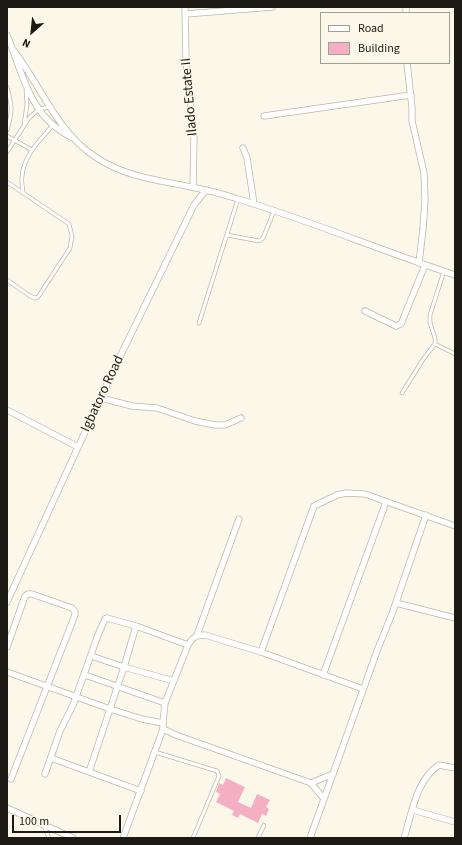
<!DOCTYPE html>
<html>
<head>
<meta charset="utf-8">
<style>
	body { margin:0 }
	#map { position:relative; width:462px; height:845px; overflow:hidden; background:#fbf8e9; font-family:"Source Sans 3",sans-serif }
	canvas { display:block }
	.frame { position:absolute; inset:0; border:8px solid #1b1a15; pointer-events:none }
	.legend { position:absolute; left:320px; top:12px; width:130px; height:52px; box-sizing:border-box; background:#fbf8e9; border:1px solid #a19f94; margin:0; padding:5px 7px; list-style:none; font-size:12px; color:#1b1a15 }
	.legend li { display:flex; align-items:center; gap:8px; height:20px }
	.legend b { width:20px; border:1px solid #a19f94 }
	.north { position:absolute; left:12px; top:12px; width:40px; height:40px; -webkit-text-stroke:3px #fbf8e9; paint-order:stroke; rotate:207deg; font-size:11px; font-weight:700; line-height:16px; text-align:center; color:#1b1a15 }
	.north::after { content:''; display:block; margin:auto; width:14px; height:18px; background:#1b1a15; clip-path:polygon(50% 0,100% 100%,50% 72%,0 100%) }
	.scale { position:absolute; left:12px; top:815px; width:109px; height:18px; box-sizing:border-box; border:2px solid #1b1a15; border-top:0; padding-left:5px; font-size:12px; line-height:14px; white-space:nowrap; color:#1b1a15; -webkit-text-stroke:3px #fbf8e9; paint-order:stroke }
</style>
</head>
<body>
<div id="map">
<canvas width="462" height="845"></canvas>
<div class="frame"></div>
<ul class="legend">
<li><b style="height:5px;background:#fff"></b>Road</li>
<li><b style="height:11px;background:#f4afc4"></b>Building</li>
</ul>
<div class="north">N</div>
<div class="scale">100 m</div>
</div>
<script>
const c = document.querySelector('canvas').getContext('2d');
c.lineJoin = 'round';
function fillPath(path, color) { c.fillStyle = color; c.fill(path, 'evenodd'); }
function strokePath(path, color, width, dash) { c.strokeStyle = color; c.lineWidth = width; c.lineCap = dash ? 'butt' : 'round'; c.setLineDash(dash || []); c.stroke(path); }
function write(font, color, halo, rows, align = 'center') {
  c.font = font + ' "Source Sans 3",sans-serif'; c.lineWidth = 3; c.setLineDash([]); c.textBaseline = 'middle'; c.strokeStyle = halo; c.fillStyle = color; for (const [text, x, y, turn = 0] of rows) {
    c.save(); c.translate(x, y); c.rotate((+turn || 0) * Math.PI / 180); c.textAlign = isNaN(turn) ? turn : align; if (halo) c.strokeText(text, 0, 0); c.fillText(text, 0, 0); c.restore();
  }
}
fillPath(new Path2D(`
	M226 778 245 787 238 802 251 808 257 794 270 800 266 807 269 809 266 816 262 814 258 823 240 814 238 818 232 815 234 811 216 802 220 794 216 792 219 783 223 785Z`), '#f4afc4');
const lane = new Path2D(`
	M7 87C12 105 13 111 7 130
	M24 124 27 105 26 90
	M7 136 32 150
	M7 152 29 118 39 109 50 107
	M7 182 69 224 72 236 70 248 38 297 35 298 30 296 7 280
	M23 193C23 188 21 182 22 177 23 156 40 140 53 125
	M227 235 259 241 263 238 274 211
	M199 323 238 199
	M435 344 455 354
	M402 393 424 358 435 344V338L430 323V315L444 271
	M155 752 217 771 219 776 193 838
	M44 826 49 838
	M258 838 264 825`);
const street = new Path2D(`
	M185 7 186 61 194 137 193 187
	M406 13V7
	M186 14 272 7
	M7 35C23 74 29 116 71 137
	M14 51C41 86 57 133 97 158 126 177 158 180 191 187 207 190 223 194 238 199 311 221 382 251 455 275
	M407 63 412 107V121L424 173 425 200 423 229 419 263
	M264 116C313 109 362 102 411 95
	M243 148 247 158 254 204
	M365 311 396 326 401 324 425 265
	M101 398 132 406 157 408 195 421 215 425H225L241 418
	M7 410 78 447
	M7 602 113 371 194 205 206 190
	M396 603 455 618
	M197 635 239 519
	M7 647 25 596 28 594H32L72 608 75 612V615L11 779
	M261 652 314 506 337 495 346 493 365 494 455 526
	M91 656 124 667 174 681
	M7 672 110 709 142 719 163 723V729L176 735 311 783 324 799
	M85 675 165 703
	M323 675 386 502
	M163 723 165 703 188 645C193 637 196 635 205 635L261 652 363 689
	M51 758 141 791
	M89 772 124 667 136 626
	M45 774 60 731 73 705 98 635 105 619 107 618 136 626 188 645
	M311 783 333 774
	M7 808 73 838
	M413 810 455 822
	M123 838 163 729
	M310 838 377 651 393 611 426 515
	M404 838C412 813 416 780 439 765L455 768`);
strokePath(lane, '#bbb8aa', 4.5);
strokePath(street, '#bbb8aa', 7);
strokePath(lane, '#fff', 3);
strokePath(street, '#fff', 5.5);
write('14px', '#1b1a15', '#fbf8e9', [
	["Ilado Estate II",190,97,-95],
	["Igbatoro Road",103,394,-65]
]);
</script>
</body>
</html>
